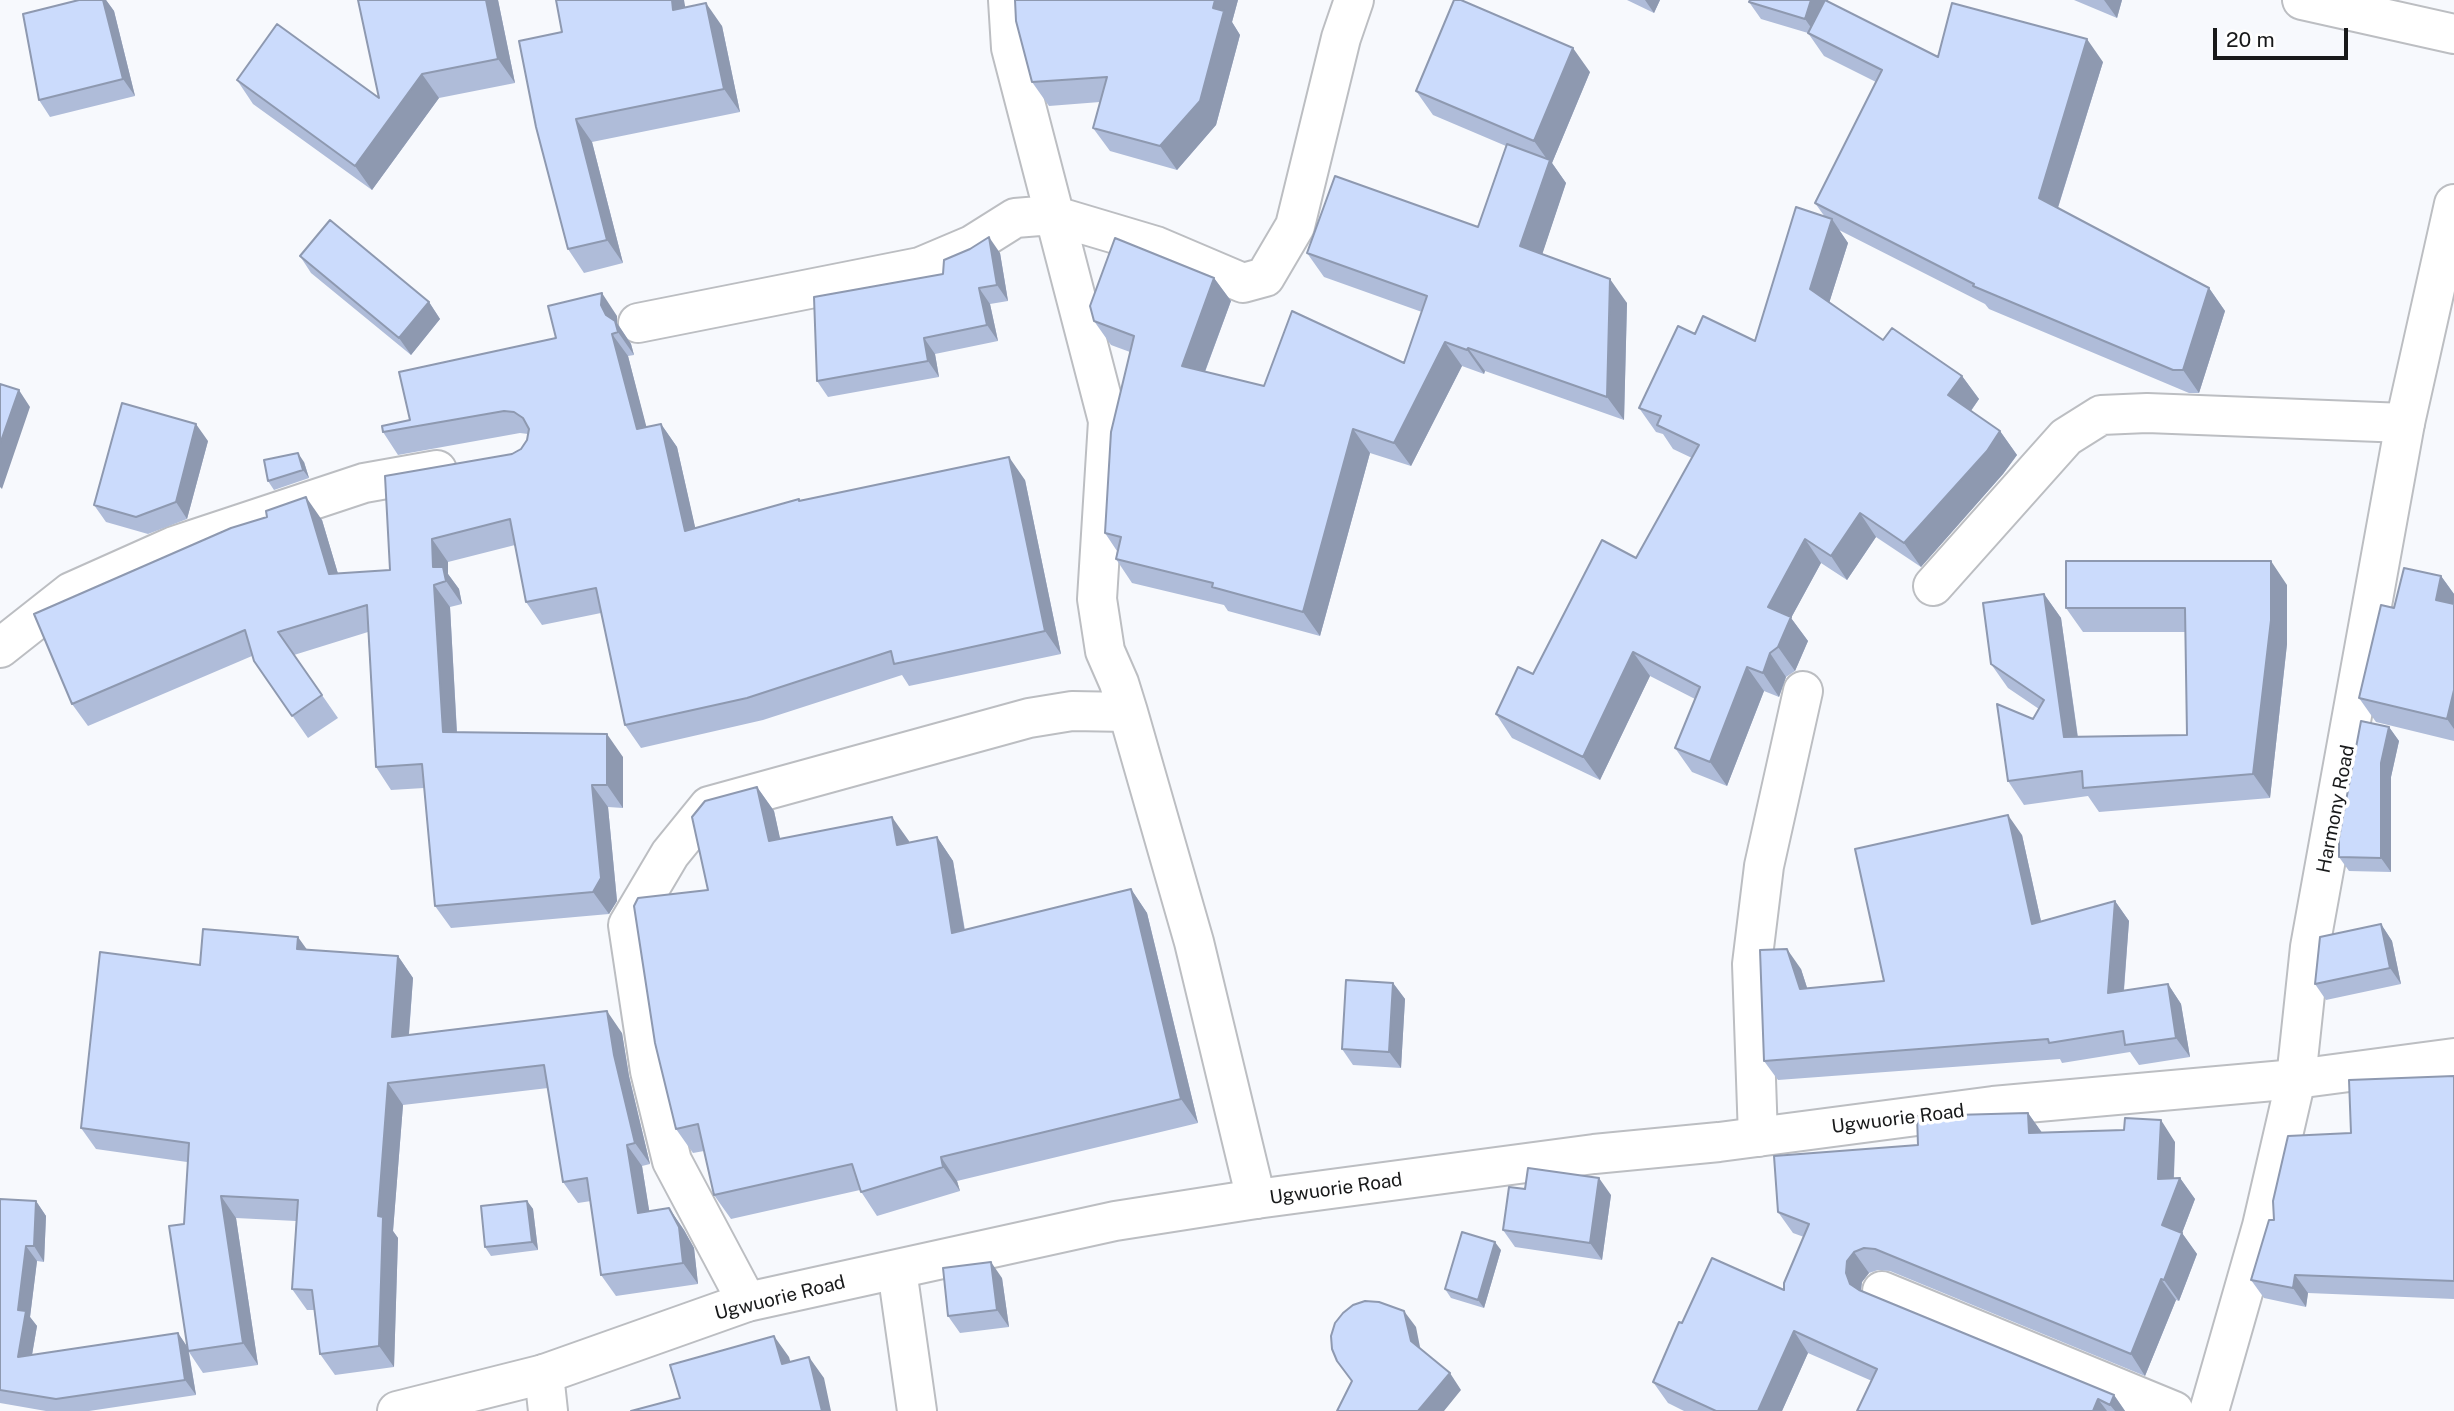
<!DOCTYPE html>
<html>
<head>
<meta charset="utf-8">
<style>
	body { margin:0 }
	#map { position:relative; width:2454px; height:1411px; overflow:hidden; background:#f7f9fd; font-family:"Public Sans",sans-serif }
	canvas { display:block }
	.scale { position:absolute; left:2213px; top:28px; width:135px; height:32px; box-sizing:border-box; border:4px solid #18191a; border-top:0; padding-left:9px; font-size:21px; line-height:24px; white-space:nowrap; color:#18191a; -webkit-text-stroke:5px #fff; paint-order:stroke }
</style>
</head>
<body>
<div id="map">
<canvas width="2454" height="1411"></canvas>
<div class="scale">20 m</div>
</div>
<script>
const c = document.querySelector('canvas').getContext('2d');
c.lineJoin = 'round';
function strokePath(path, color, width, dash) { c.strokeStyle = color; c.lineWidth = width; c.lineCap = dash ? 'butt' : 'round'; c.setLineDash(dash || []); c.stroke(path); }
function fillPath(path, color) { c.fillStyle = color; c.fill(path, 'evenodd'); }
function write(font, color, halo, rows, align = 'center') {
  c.font = font + ' "Public Sans",sans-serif'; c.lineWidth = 7; c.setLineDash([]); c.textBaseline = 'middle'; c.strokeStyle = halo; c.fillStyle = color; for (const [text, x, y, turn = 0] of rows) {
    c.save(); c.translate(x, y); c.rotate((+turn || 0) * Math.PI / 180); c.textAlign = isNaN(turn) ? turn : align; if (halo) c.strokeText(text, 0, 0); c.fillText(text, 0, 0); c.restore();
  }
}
const minor = new Path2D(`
	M1008 0 1011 48 1108 421 1097 599 1105 651 1119 683 1128 712 1194 942 1256 1199
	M2302 0 2454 34
	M638 323 920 267 972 245 1015 218 1052 215 1156 246 1243 283 1265 277 1295 226 1341 38 1354 0
	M1933 586 2066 437 2101 415 2147 413 2405 423
	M0 648 71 592 174 546 364 483 437 470
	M1758 1137 1752 964 1764 866 1803 691
	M897 1270 917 1411
	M1882 1291 2174 1411
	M747 1302 672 1161 650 1071 628 925 670 854 709 806 1029 718 1072 711 1128 712
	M544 1374 548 1411`);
const tertiary = new Path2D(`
	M397 1411 544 1374 747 1302 1115 1221 1256 1199 1594 1154 1719 1142 1993 1106 2296 1079 2454 1058`);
const secondary = new Path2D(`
	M2209 1411 2262 1226 2296 1079 2310 947 2405 423 2454 204`);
strokePath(minor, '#bcbec2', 42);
strokePath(tertiary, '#bcbec2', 42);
strokePath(secondary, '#bcbec2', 42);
strokePath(minor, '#fff', 38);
strokePath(tertiary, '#fff', 38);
strokePath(secondary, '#fff', 38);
fillPath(new Path2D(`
	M79 0H106L114 11 135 96 50 117 39 100Z
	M498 0 515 83 439 98 372 190 253 104 237 80 379 98Z
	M1015 0H1238L1232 22 1240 35 1216 125 1177 170 1110 151 1093 128 1100 102 1049 106 1032 82Z
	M1627 0H1660L1654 13Z
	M2074 0H2122L2117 18Z
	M1827 1 1938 57 2103 62 2058 208 2209 288 2225 311 2199 393H2189L1989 309 1985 304 1839 230 1848 243 1829 303 1883 340 1962 376 1979 399 1971 411 2000 431 2017 455 2003 474 1921 567 1876 537 1847 580 1821 563 1791 618 1808 641 1795 671 1786 677 1779 697 1764 691 1727 786 1692 772 1675 748 1695 699 1650 676 1600 780 1512 738 1496 714 1533 674 1636 558 1692 458 1673 449 1663 434 1656 432 1639 408 1695 334 1755 341 1825 217 1815 203 1876 82 1824 56 1808 33 1761 19 1749 2Z
	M685 7 722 26 740 112 592 142 623 263 584 273 568 249 536 127Z
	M1590 72 1552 163 1566 183 1542 254 1627 303 1624 420 1485 371 1484 374 1462 366 1411 466 1370 453 1320 636 1228 611 1224 605 1132 583 1116 559 1117 551 1105 533 1130 352 1111 345 1094 321 1214 278 1231 301 1205 372 1264 386 1404 363 1422 312 1324 277 1307 253 1478 227 1506 146 1433 115 1416 91Z
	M1000 253 1008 301 990 304 998 341 935 354 939 377 828 397 817 381Z
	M300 256 429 302 440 319 411 355 311 273Z
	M617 316V323L631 344 634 355 628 356 646 427 661 424 677 447 695 528 800 500 1025 480 1061 654 909 686 902 675 763 720 641 748 625 725 601 613 542 625 526 602 515 545 448 562V574L459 589 462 604 450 607 457 732 623 757V808L608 807 617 901 609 914 451 928 435 906 424 788 391 790 376 767 368 632 294 655 338 718 308 738 254 661 252 656 88 726 72 704 322 520 338 574 390 570 512 454 521 449 527 440 528 434 520 433 398 455 383 432 410 420 556 338Z
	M208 441 187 519 148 534 106 522 94 505Z
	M304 462 309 478 274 490 268 481Z
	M2441 576 2454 594V741L2376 722 2359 698 2394 608Z
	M2287 585V644L2270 798 2099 812 2088 796 2024 805 2008 781 2033 719 2039 709 2008 688 1991 664 2044 594 2061 618 2078 737 2187 735 2185 632H2083L2066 608Z
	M2389 727 2399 741 2391 777V872L2349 871 2339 857Z
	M757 787 774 811 780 839 909 841V843L937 837 953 861 965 930 1131 889 1147 913 1198 1123 957 1181 960 1191 877 1216 860 1190 731 1219 714 1195 704 1151 693 1153 676 1129 708 890Z
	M2022 835 2041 921 2115 901 2129 921 2124 991 2168 984 2181 1004 2190 1057 2139 1065 2130 1052 2062 1063 2060 1059 1778 1080 1764 1061 1801 969 1807 988 1884 981Z
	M2381 924 2392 941 2401 984 2326 1000 2315 984Z
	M306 950 398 956 413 978 409 1035 622 1033 629 1076 650 1164 642 1166 649 1211 669 1208 684 1230 694 1248 698 1284 616 1296 601 1275 591 1201 578 1203 563 1182 548 1088 403 1105 393 1231 398 1238 394 1367 335 1375 320 1354 314 1310H307L292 1289 296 1221 236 1218 258 1365 203 1373 189 1352 196 1395 89 1411H46L0 1403V1199L36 1201 46 1216 44 1262 37 1261 30 1317 37 1326 32 1355 178 1333 188 1348 187 1162 96 1149 81 1128 200 965Z
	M1393 983 1405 999 1401 1068 1353 1065 1342 1049Z
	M2454 1076V1299L2308 1293 2306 1307 2264 1298 2251 1280 2274 1220 2351 1133Z
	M2028 1113 2042 1133 2175 1142 2174 1178H2180L2195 1199 2182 1233 2197 1254 2179 1301 2176 1300 2145 1376 1890 1271 1878 1270 1869 1273 1862 1282 1861 1291 2114 1395 2125 1411H1857L1872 1381 1808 1353 1782 1411H1684L1668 1403 1653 1382 1682 1323 1784 1290 1804 1237 1793 1233 1778 1212 1918 1145Z
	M1525 1189 1611 1195 1602 1260 1515 1247 1503 1230Z
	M527 1201 533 1209 538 1250 491 1256 485 1247Z
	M1501 1250 1484 1308 1451 1298 1445 1289Z
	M1002 1278 1009 1327 960 1333 948 1316Z`), '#afbcd9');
fillPath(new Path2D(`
	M103 0H106L114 11 135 96 123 79Z
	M486 0H498L515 83 498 59Z
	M672 0H684L690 33 673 10Z
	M1215 0H1238L1232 22 1240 35 1216 125 1177 170 1160 146Z
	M1645 0H1660L1654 13Z
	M1811 0H1828L1817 36 1805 19Z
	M2104 0H2122L2117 18Z
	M706 3 722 26 740 112 724 89Z
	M2087 39 2103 62 2054 220 2039 198Z
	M1573 48 1590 72 1552 163 1566 183 1537 270 1520 246 1549 162 1534 141Z
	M422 74 439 98 372 190 355 166Z
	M576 119 592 142 623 263 607 240Z
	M1832 219 1848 243 1826 313 1810 289Z
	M989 237 1000 253 1008 301 997 285Z
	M1214 278 1231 301 1198 390 1182 366Z
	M1610 279 1627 303 1624 420 1607 397Z
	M979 288 990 304 998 341 987 325Z
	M2209 288 2225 311 2199 393 2183 370Z
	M602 293 617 316V323L631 344 634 355 606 315 601 305Z
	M429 302 440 319 411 355 399 338Z
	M612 334 628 356 653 452 637 429Z
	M924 338 935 354 939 377 928 361Z
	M1445 342 1462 366 1411 466 1394 443Z
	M1468 348 1485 371 1484 374 1467 350Z
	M1962 376 1979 399 1965 419 1948 395Z
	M19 390 30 407 2 489 0 487V444Z
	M196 424 208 441 187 519 176 502Z
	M661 424 677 447 701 553 685 531Z
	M1353 429 1370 453 1320 636 1303 612Z
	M2000 431 2017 455 2003 474 1921 567 1904 543Z
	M298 453 304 462 309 478 303 470Z
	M1009 457 1025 480 1061 654 1045 631Z
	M306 497 322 520 345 597 329 574Z
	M1860 513 1876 537 1847 580 1831 556Z
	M432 539 448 562V574L459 589 462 604 446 581 433 567Z
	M1805 539 1821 563 1791 618 1808 641 1795 671 1778 647 1768 607Z
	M2271 561 2287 585V644L2270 798 2253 774Z
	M2441 576 2454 594V620L2436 600Z
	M434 585 450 607 458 754 443 732Z
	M2044 594 2061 618 2081 761 2064 737Z
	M1633 652 1650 676 1600 780 1583 757Z
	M1770 653 1786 677 1779 697 1763 673Z
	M1747 667 1764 691 1727 786 1710 762Z
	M2454 690V729L2447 719Z
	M2389 727 2399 741 2391 777V872L2381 858V763Z
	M607 734 623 757V808L607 785Z
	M592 785 608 807 617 901 609 914 593 892Z
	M757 787 774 811 786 865 769 841Z
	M2008 815 2022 835 2046 944 2032 924Z
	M892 817 909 841 914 869 897 845Z
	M937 837 953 861 969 957 952 933Z
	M1131 889 1147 913 1198 1123 1181 1099Z
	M2115 901 2129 921 2122 1013 2108 993Z
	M2381 924 2392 941 2401 984 2390 968Z
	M298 937 313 958 297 949Z
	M1787 949 1801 969 1814 1009 1800 989Z
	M398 956 413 978 407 1058 392 1037Z
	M1393 983 1405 999 1401 1068 1389 1052Z
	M2168 984 2181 1004 2190 1057 2176 1038Z
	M607 1011 622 1033 629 1076 650 1164 635 1143 614 1055Z
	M388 1083 403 1105 393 1231 398 1238 394 1367 379 1346 378 1216Z
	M2028 1113 2043 1134 2029 1133Z
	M2161 1120 2175 1142 2173 1196 2180 1178 2195 1199 2177 1246 2162 1225 2158 1179Z
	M627 1145 642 1166 653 1234 638 1213Z
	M941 1157 957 1181 960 1191 943 1167Z
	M1599 1178 1611 1195 1602 1260 1590 1243Z
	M221 1196 236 1218 258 1365 243 1343Z
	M36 1201 46 1216 44 1262 34 1246Z
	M527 1201 533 1209 538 1250 532 1242Z
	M669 1208 684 1230 694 1248 698 1284 683 1263Z
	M2182 1233 2197 1254 2179 1301 2164 1280Z
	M1495 1242 1501 1250 1484 1308 1478 1300Z
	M26 1246 37 1261 30 1317 37 1326 29 1372 18 1357V1310Z
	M1854 1252 1869 1273 1862 1282 1860 1295 1850 1284 1846 1273 1847 1261Z
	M991 1262 1002 1278 1009 1327 997 1310Z
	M2295 1275 2308 1293 2306 1307 2293 1288Z
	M2161 1279 2176 1300 2145 1376 2131 1354Z
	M1404 1311 1416 1327 1422 1357 1411 1341Z
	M1794 1331 1808 1353 1782 1411H1758Z
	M178 1333 188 1348 196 1395 185 1380Z
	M774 1336 789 1357 797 1384 782 1364Z
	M809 1357 824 1378 831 1411H822Z
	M1450 1373 1461 1390 1444 1411H1418Z
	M2114 1395 2125 1411H2115L2110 1405Z
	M2098 1399 2107 1411H2093Z`), '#8e99b0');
const building = new Path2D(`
	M79 0H103L123 79 39 100 23 14Z
	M358 0H486L498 59 422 74 355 166 237 80 277 24 379 98Z
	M556 0H672L673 10 706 3 724 89 576 119 607 240 568 249 536 127 519 41 562 32Z
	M1015 0H1215L1213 8 1224 11 1200 101 1160 146 1093 128 1107 77 1032 82 1016 21Z
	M1454 0H1461L1573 48 1534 141 1416 91Z
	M1750 0H1811L1805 19 1749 2Z
	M1825 0 1938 57 1952 3 2087 39 2039 198 2209 288 2183 370H2173L1973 286 1974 284 1815 203 1882 70 1808 33Z
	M1507 144 1550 160 1520 246 1610 279 1607 397 1468 348 1467 350 1445 342 1394 443 1353 429 1303 612 1212 587 1213 583 1116 559 1121 537 1105 533 1111 432 1134 336 1094 321 1090 306 1115 238 1214 278 1182 366 1264 386 1292 311 1404 363 1427 296 1307 253 1335 176 1478 227Z
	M1796 207 1832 219 1810 289 1883 340 1892 328 1962 376 1948 395 2000 431 1987 451 1904 543 1860 513 1831 556 1805 539 1768 607 1791 617 1778 647 1770 653 1763 673 1747 667 1710 762 1675 748 1700 687 1633 652 1583 757 1496 714 1518 667 1533 674 1602 540 1636 558 1699 445 1657 425 1661 416 1639 408 1678 326 1695 334 1703 316 1755 341Z
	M330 220 429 302 399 338 300 256Z
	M989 237 997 285 979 288 987 325 924 338 928 361 817 381 814 297 943 274 944 260 970 249Z
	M602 293 601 305 606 315 615 321 618 332 612 334 637 429 661 424 685 531 799 499V501L1009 457 1045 631 894 664 891 651 747 698 625 725 596 588 526 602 510 519 432 539 433 567H443L446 581 434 585 443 732 607 734V785H592L601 878 593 892 435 906 422 764 376 767 367 605 278 632 322 695 292 716 254 661 245 630 72 704 34 614 231 528 267 517 266 511 306 497 329 574 390 570 385 476 512 454 521 449 527 440 529 429 523 418 514 412 504 411 383 432 382 426 410 420 399 372 556 338 548 306Z
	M0 384 19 390 0 444Z
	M122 403 196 424 176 502 136 517 94 505Z
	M298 453 303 470 268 481 264 460Z
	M2066 561H2271V620L2253 774 2083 788 2082 771 2008 781 1997 704 2033 719 2044 700 1991 664 1983 603 2044 594 2064 737 2187 735 2185 608H2066Z
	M2404 568 2441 576 2436 600 2454 604V690L2447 719 2359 698 2381 605 2394 608Z
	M2361 721 2389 727 2381 763V858L2339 857V838Z
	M757 787 769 841 892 817 897 845 937 837 952 933 1131 889 1181 1099 941 1157 943 1167 861 1192 852 1164 714 1195 698 1124 676 1129 655 1043 634 906 638 898 708 890 692 817 705 801Z
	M2008 815 2032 924 2115 901 2108 993 2168 984 2176 1038 2125 1045 2123 1031 2049 1043 2048 1039 1764 1061 1760 950 1787 949 1800 989 1884 981 1855 849Z
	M2381 924 2390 968 2315 984 2320 937Z
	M203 929 298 937 297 949 398 956 392 1037 607 1011 614 1055 635 1143 627 1145 638 1213 669 1208 679 1227 683 1263 601 1275 587 1178 563 1182 544 1065 388 1083 378 1216 383 1217 379 1346 320 1354 312 1290 292 1289 298 1200 221 1196 243 1343 188 1351 169 1226 184 1224 189 1143 81 1128 100 952 200 965Z
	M1346 980 1393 983 1389 1052 1342 1049Z
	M2454 1076V1281L2295 1275 2293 1288 2251 1280 2269 1220H2274L2273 1201 2288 1136 2351 1133 2349 1080Z
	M2028 1113 2029 1133 2124 1130 2125 1118 2161 1120 2158 1179 2180 1178 2162 1225 2182 1233 2164 1280 2161 1279 2131 1354 1875 1249 1864 1248 1854 1252 1847 1261 1846 1273 1850 1284 1859 1290 2114 1395 2110 1405 2098 1399 2093 1411H1857L1877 1369 1794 1331 1758 1411H1716L1653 1382 1679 1322 1682 1323 1712 1258 1784 1290V1283L1809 1224 1778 1212 1774 1156 1918 1145 1917 1116Z
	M1528 1168 1599 1178 1590 1243 1503 1230 1509 1187 1525 1189Z
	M0 1199 36 1201 34 1246H26L18 1310 26 1311 18 1357 178 1333 185 1380 56 1399 0 1390Z
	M527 1201 532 1242 485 1247 481 1206Z
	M1462 1232 1495 1242 1478 1300 1445 1289Z
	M991 1262 997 1310 948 1316 943 1268Z
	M1365 1301 1379 1302 1404 1311 1411 1341 1450 1373 1418 1411H1337L1352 1381 1337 1361 1332 1349 1331 1336 1335 1323 1343 1313 1353 1305Z
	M774 1336 782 1364 809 1357 822 1411H631L680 1398 670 1365Z`);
fillPath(building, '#cbdbfc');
strokePath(building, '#8e99b0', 2);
write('19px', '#18191a', '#fff', [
	["Harmony Road",2336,809,-79],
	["Ugwuorie Road",1898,1119,-7],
	["Ugwuorie Road",1336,1189,-8],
	["Ugwuorie Road",780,1298,-14]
]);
</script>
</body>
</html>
